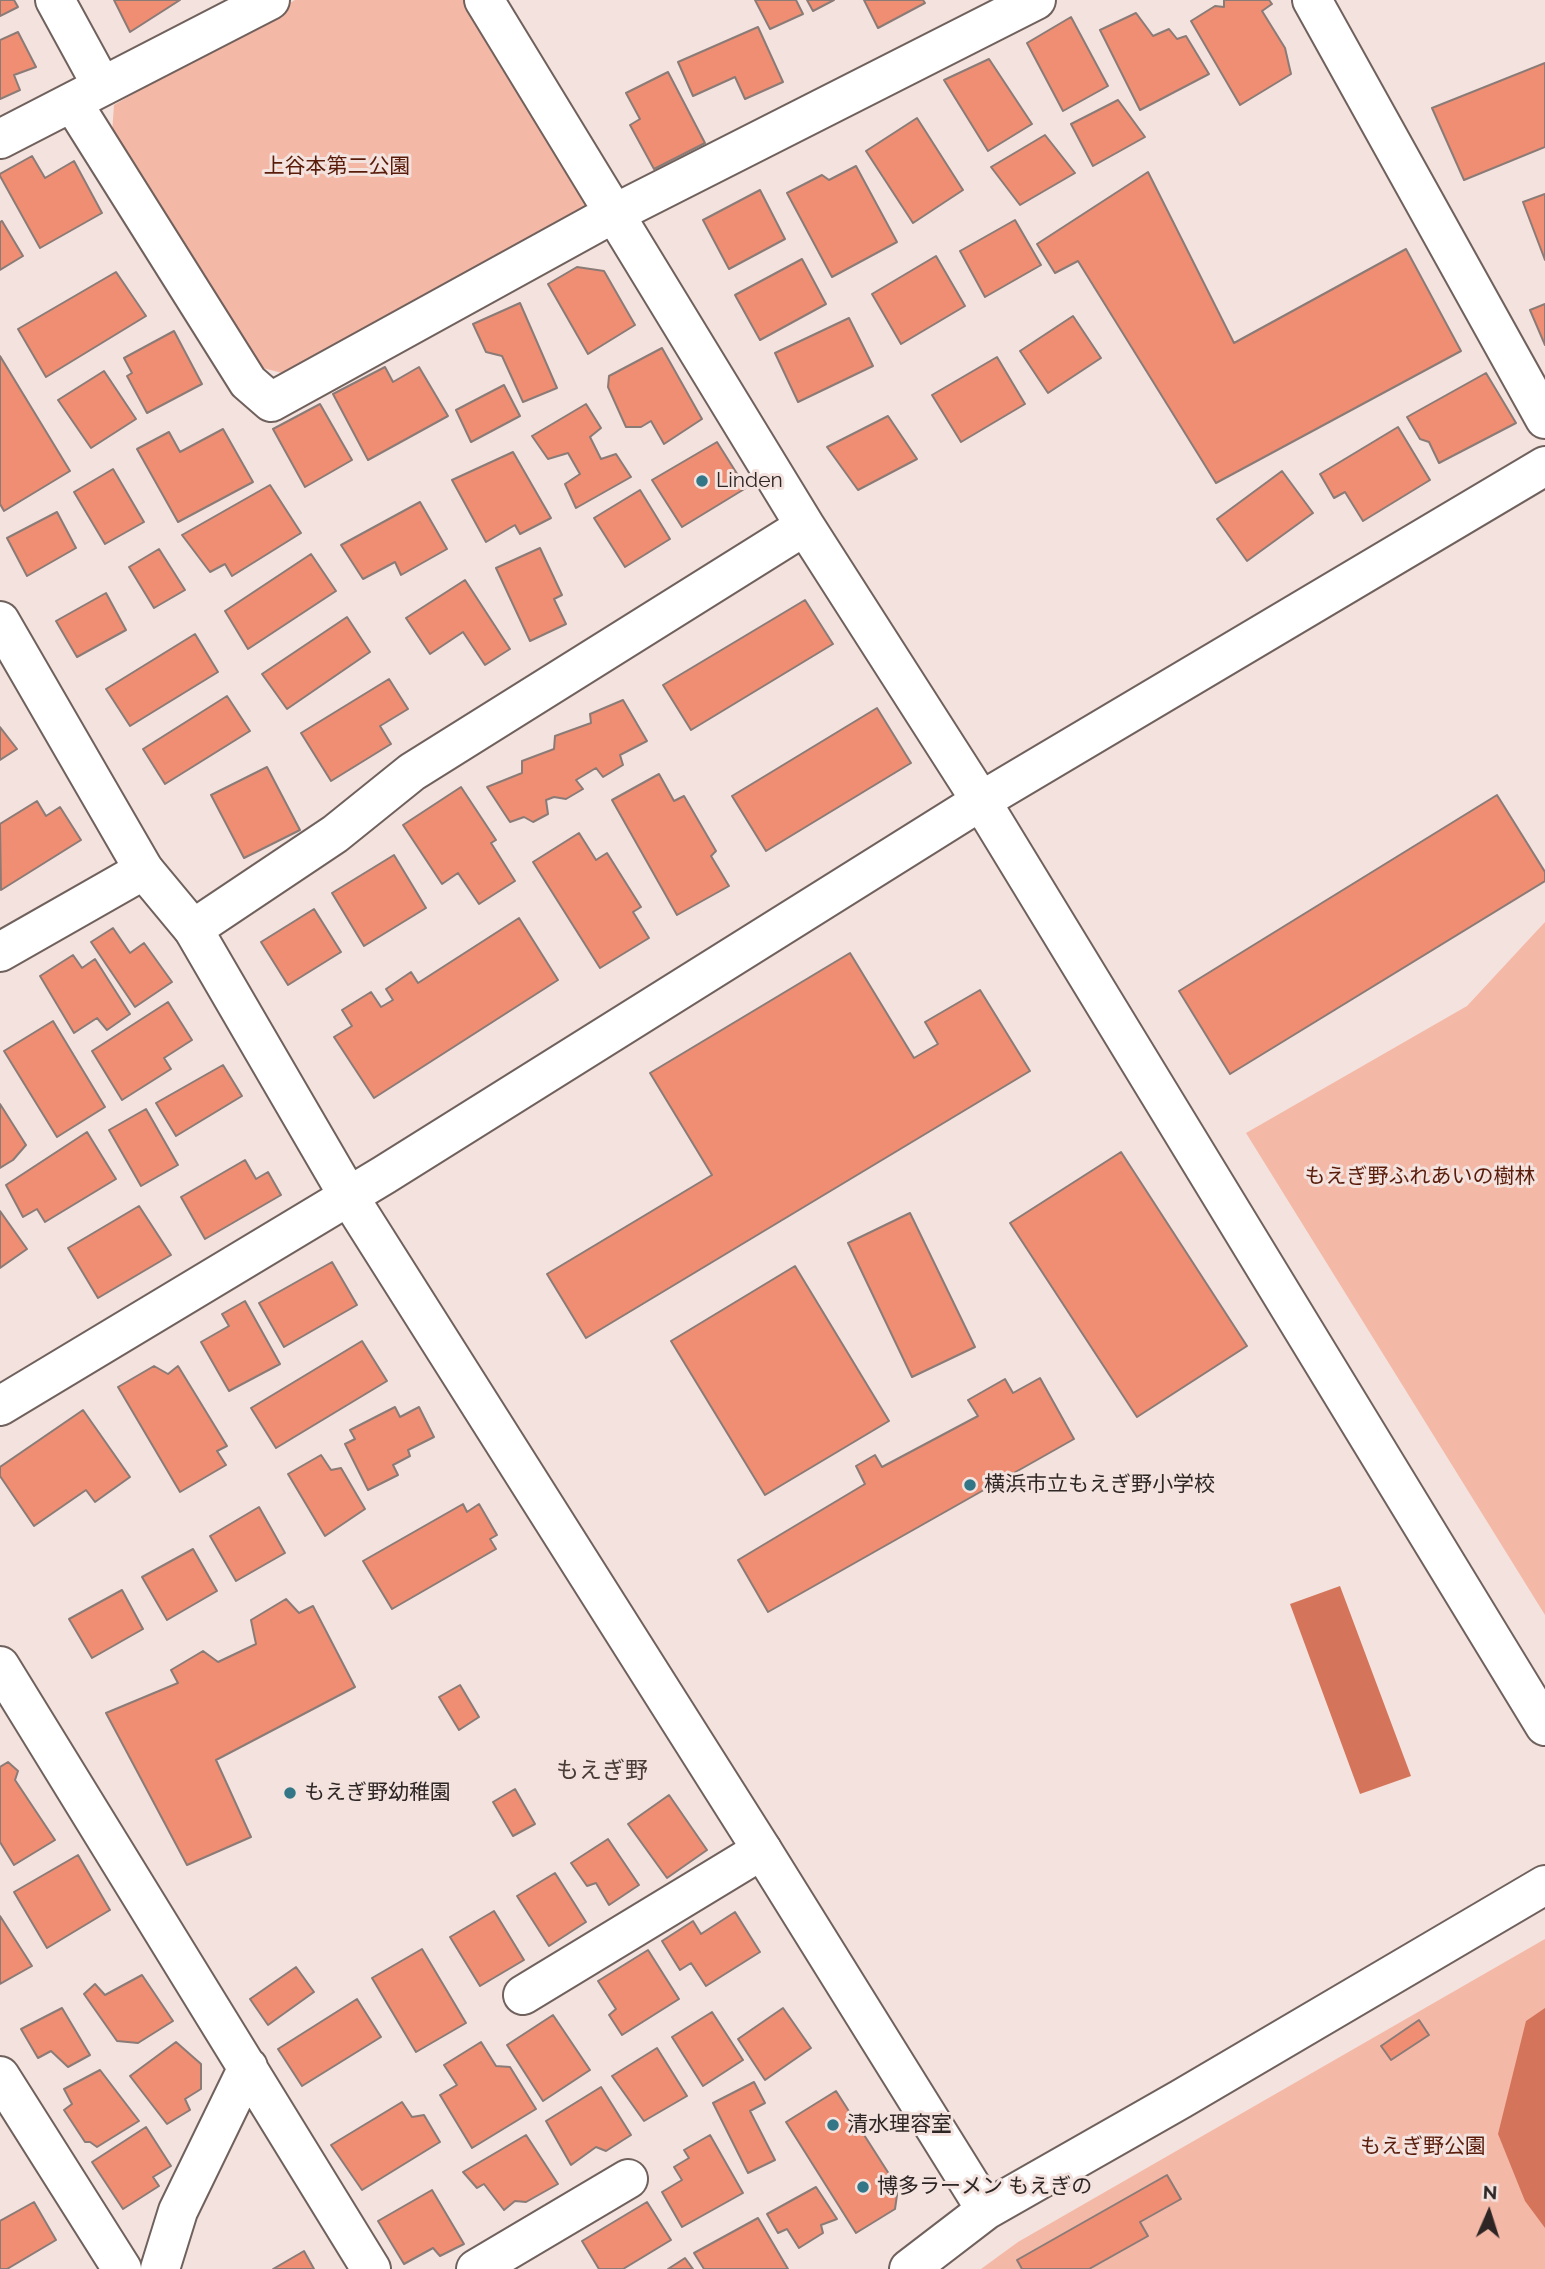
<!DOCTYPE html>
<html>
<head>
<meta charset="utf-8">
<style>
	body { margin:0 }
	#map { position:relative; width:1545px; height:2269px; overflow:hidden; background:#f3e2dd; font-family:Raleway,sans-serif }
	canvas { display:block }
	.north { position:absolute; left:1454px; top:2178px; width:70px; height:70px; -webkit-text-stroke:5px #f3e2dd; paint-order:stroke; rotate:3deg; font-size:19px; font-weight:700; line-height:28px; text-align:center; color:#2d2625 }
	.north::after { content:''; display:block; margin:auto; width:24px; height:32px; background:#2d2625; clip-path:polygon(50% 0,100% 100%,50% 72%,0 100%) }
</style>
</head>
<body>
<div id="map">
<canvas width="1545" height="2269"></canvas>
<div class="north">N</div>
</div>
<script>
const c = document.querySelector('canvas').getContext('2d');
c.lineJoin = 'round';
function fillPath(path, color) { c.fillStyle = color; c.fill(path, 'evenodd'); }
function strokePath(path, color, width, dash) { c.strokeStyle = color; c.lineWidth = width; c.lineCap = dash ? 'butt' : 'round'; c.setLineDash(dash || []); c.stroke(path); }
function write(font, color, halo, rows, align = 'center') {
  c.font = font + ' Raleway,"Noto Sans JP",sans-serif'; c.lineWidth = 6; c.setLineDash([]); c.textBaseline = 'middle'; c.strokeStyle = halo; c.fillStyle = color; for (const [text, x, y, turn = 0] of rows) {
    c.save(); c.translate(x, y); c.rotate((+turn || 0) * Math.PI / 180); c.textAlign = isNaN(turn) ? turn : align; if (halo) c.strokeText(text, 0, 0); c.fillText(text, 0, 0); c.restore();
  }
}
fillPath(new Path2D(`
	M295 0H478L596 223 290 375 259 367 112 134 114 105Z
	M1545 922V1615L1246 1133 1467 1006Z
	M1545 1939V2269H981L1018 2242Z`), '#f4b8a7');
fillPath(new Path2D(`
	M1340 1586 1411 1776 1360 1794 1290 1604Z
	M1545 2008V2228L1525 2201 1498 2134 1526 2021Z`), '#d4755b');
const building = new Path2D(`
	M0 0H14L18 7 0 16Z
	M114 0H180L130 32Z
	M755 0H796L803 14 770 29Z
	M807 0H834L813 11Z
	M864 0H923L925 3 878 28Z
	M1224 0H1269L1272 4 1262 11 1285 48 1291 74 1240 105 1191 21 1215 6 1224 7Z
	M1136 13 1153 36 1169 29 1177 39 1186 36 1209 74 1140 110 1100 30Z
	M1071 17 1108 86 1063 111 1027 43Z
	M758 27 783 82 745 99 735 77 693 96 678 62Z
	M18 32 36 67 14 75 20 90 0 99V40Z
	M989 59 1032 124 988 151 944 80Z
	M1545 63V147L1464 180 1432 108Z
	M668 72 705 143 654 169 630 125 640 119 626 93Z
	M1118 100 1145 137 1093 166 1071 124Z
	M917 118 963 190 913 223 866 151Z
	M1045 135 1075 173 1020 205 991 167Z
	M32 156 45 178 74 161 102 213 40 248 0 176V174Z
	M856 166 897 242 832 277 787 193 822 175 829 180Z
	M1148 172 1234 343 1406 249 1461 351 1216 483 1078 261 1055 273 1037 244Z
	M760 190 785 239 729 269 703 220Z
	M1545 194V260L1523 202Z
	M1015 220 1041 265 985 297 960 251Z
	M2 221 23 256 0 270V222Z
	M936 256 965 306 901 344 872 294Z
	M802 259 826 304 760 340 735 295Z
	M577 267 604 271 635 325 588 354 548 284Z
	M116 272 146 316 46 377 18 329Z
	M520 303 557 388 523 402 502 356 486 352 473 324Z
	M1545 304V345L1530 310Z
	M1073 316 1101 358 1048 393 1020 351Z
	M849 318 873 366 798 402 775 353Z
	M174 331 202 384 147 413 127 376 132 373 124 358Z
	M662 348 702 419 664 444 651 421 641 427H626L608 387 609 376Z
	M0 356 70 471 4 511 0 504Z
	M997 357 1025 404 961 442 932 395Z
	M385 367 393 382 419 367 448 416 368 460 333 394Z
	M104 371 136 419 91 448 58 400Z
	M1486 373 1516 423 1439 463 1429 442 1420 439 1407 417Z
	M504 385 520 416 471 442 456 410Z
	M320 404 352 460 305 487 273 429Z
	M586 404 601 428 590 437 601 459 616 454 631 477 576 508 565 484 580 474 568 453 548 459 532 436Z
	M888 416 917 459 858 490 827 447Z
	M1398 427 1430 480 1363 521 1345 492 1334 498 1320 474Z
	M223 429 253 482 178 522 137 449 169 432 180 452Z
	M717 442 746 488 682 527 652 480Z
	M513 452 551 518 520 534 515 525 486 542 452 480Z
	M113 469 144 522 105 544 74 492Z
	M1282 471 1313 513 1247 561 1217 519Z
	M270 485 301 533 232 576 225 564 210 572 182 535Z
	M640 490 670 539 625 567 594 518Z
	M420 502 447 549 401 575 395 562 363 579 341 545Z
	M57 512 76 548 27 576 7 538Z
	M540 548 562 595 554 599 566 624 530 641 496 568Z
	M159 549 185 590 154 608 129 567Z
	M311 554 336 591 248 649 225 611Z
	M465 580 510 649 485 665 463 632 430 654 406 618Z
	M106 593 126 630 77 657 56 621Z
	M805 600 833 644 691 730 663 685Z
	M347 617 370 652 287 709 262 674Z
	M195 634 218 672 130 726 106 689Z
	M389 679 408 709 380 726 391 744 331 781 301 733Z
	M227 696 250 731 165 784 143 749Z
	M623 700 647 741 620 755 623 765 603 777 596 768 576 780 583 789 566 799 554 797 546 800 548 814 533 822 524 817 510 822 487 787 522 773V761L554 749 555 736 591 723 590 714Z
	M877 708 911 763 766 851 732 796Z
	M0 727 17 749 0 760Z
	M267 767 300 830 244 858 211 795Z
	M659 774 674 801 684 796 716 851 711 856 729 886 677 915 612 800Z
	M461 787 496 840 491 843 515 881 479 904 458 873 442 884 403 825Z
	M1497 795 1545 872V881L1230 1074 1179 991Z
	M37 801 46 816 60 807 81 840 1 890 0 824Z
	M579 833 596 860 607 853 641 907 633 912 649 938 600 968 533 862Z
	M394 855 426 908 364 946 332 893Z
	M314 909 341 952 288 985 261 942Z
	M519 918 558 980 374 1098 334 1037 352 1026 342 1010 371 992 381 1007 393 1000 386 989 411 972 418 983Z
	M113 928 130 953 144 943 172 982 135 1007 91 942Z
	M850 953 914 1058 938 1044 925 1022 980 990 1030 1071 586 1338 547 1274 712 1175 650 1073Z
	M73 955 82 968 95 959 130 1014 107 1030 97 1018 74 1033 40 976Z
	M168 1002 192 1040 164 1058 171 1069 122 1100 92 1051Z
	M53 1021 105 1107 57 1137 4 1051Z
	M223 1065 242 1096 176 1136 156 1103Z
	M0 1104 26 1145 13 1160 0 1168Z
	M146 1109 178 1165 141 1186 109 1130Z
	M87 1132 116 1179 45 1222 37 1209 23 1217 6 1185Z
	M1121 1152 1247 1346 1137 1417 1010 1223Z
	M245 1160 256 1179 268 1172 281 1195 205 1239 181 1197Z
	M139 1206 171 1255 98 1298 68 1248Z
	M0 1211 27 1249 0 1268Z
	M910 1213 975 1347 912 1377 848 1243Z
	M332 1262 357 1305 284 1347 259 1303Z
	M795 1266 889 1421 765 1495 671 1341Z
	M245 1301 280 1364 229 1391 201 1342 229 1326 222 1314Z
	M362 1341 387 1381 276 1448 251 1408Z
	M154 1366 168 1374 178 1366 227 1446 217 1451 226 1465 180 1492 118 1387Z
	M1040 1378 1074 1439 768 1612 738 1560 865 1484 856 1466 875 1455 882 1467 978 1416 968 1400 1005 1379 1013 1393Z
	M395 1407 400 1417 419 1407 434 1437 408 1450 410 1456 393 1465 398 1475 368 1490 345 1444 355 1439 350 1430Z
	M83 1410 130 1477 95 1502 86 1490 34 1526 0 1476V1467Z
	M321 1455 331 1470 341 1468 365 1509 325 1536 288 1474Z
	M463 1504 467 1512 479 1504 497 1535 490 1539 496 1549 392 1609 363 1561Z
	M259 1507 285 1553 236 1581 210 1536Z
	M193 1549 217 1591 167 1620 142 1577Z
	M122 1590 143 1629 92 1658 69 1619Z
	M286 1599 299 1613 313 1606 355 1687 216 1760 251 1837 187 1865 106 1713 178 1683 171 1670 203 1651 218 1662 256 1644 251 1620Z
	M460 1685 479 1717 459 1730 439 1697Z
	M8 1762 18 1771 15 1780 55 1840 14 1865 0 1842V1767Z
	M515 1789 535 1824 513 1836 493 1802Z
	M669 1795 707 1850 667 1878 628 1824Z
	M608 1839 639 1885 609 1905 596 1883 587 1886 571 1863Z
	M78 1855 110 1910 47 1948 14 1892Z
	M555 1873 586 1922 549 1946 517 1896Z
	M494 1911 524 1960 480 1986 450 1937Z
	M735 1912 760 1952 706 1986 691 1963 680 1970 662 1941 693 1921 701 1934Z
	M0 1916 32 1966 0 1984Z
	M422 1949 466 2023 416 2052 372 1978Z
	M648 1950 679 1999 622 2035 609 2015 616 2009 598 1981Z
	M296 1967 314 1992 268 2025 250 1999Z
	M142 1975 173 2021 138 2043 117 2041 84 1994 95 1984 105 1995Z
	M357 1999 381 2037 302 2086 278 2049Z
	M62 2008 90 2055 68 2067 51 2051 38 2058 21 2029Z
	M783 2008 811 2048 765 2080 738 2039Z
	M712 2012 743 2060 703 2086 672 2037Z
	M553 2015 590 2070 543 2101 507 2045Z
	M1419 2020 1429 2035 1391 2060 1381 2046Z
	M176 2042 201 2064V2089L185 2099 190 2110 167 2124 130 2076Z
	M481 2042 496 2066 510 2067 536 2109 472 2148 440 2095 457 2085 444 2065Z
	M657 2048 687 2096 644 2121 612 2076Z
	M100 2070 139 2121 97 2147 90 2142H85L64 2110 72 2104 64 2089Z
	M754 2082 765 2103 750 2111 775 2160 748 2173 713 2103Z
	M601 2087 631 2135 606 2151 596 2147 571 2165 546 2121Z
	M836 2091 898 2188 895 2209 856 2233 786 2122Z
	M402 2102 412 2117 424 2115 440 2142 362 2190 331 2145Z
	M146 2127 171 2166 153 2177 159 2186 123 2209 92 2162Z
	M526 2135 558 2184 526 2202 515 2201 504 2210 484 2184 477 2188 463 2172Z
	M710 2135 743 2193 682 2227 662 2192 682 2180 674 2167 689 2158 684 2150Z
	M1167 2175 1181 2199 1140 2222 1148 2236 1089 2269H1022L1017 2260Z
	M816 2187 837 2219 821 2225 823 2233 799 2248 787 2229 778 2233 767 2214Z
	M432 2190 464 2244 440 2256 433 2248 404 2264 378 2221Z
	M34 2202 56 2240 7 2269H0V2221Z
	M647 2202 671 2240 623 2269H599L582 2241Z
	M758 2218 788 2269H704L694 2253Z
	M304 2251 314 2269H273Z
	M685 2258 693 2269H668Z`);
fillPath(building, '#ef8e73');
strokePath(building, '#8b7b77', 2);
const street = new Path2D(`
	M55 0 102 86
	M484 0 805 526 981 801 1545 1726
	M1312 0 1545 419
	M72 102 248 382 271 402 596 223 1036 0
	M0 139 270 0
	M193 929 335 834 412 772 805 526
	M0 952 144 870
	M0 1406 384 1175 981 801 1545 466
	M0 1666 371 2269
	M523 1995 762 1850
	M0 2076 122 2269
	M160 2269 178 2211 248 2067
	M476 2269 628 2179`);
const secondary = new Path2D(`
	M0 621 144 870 193 929 349 1197 762 1850 986 2210
	M909 2269 986 2210 1181 2099 1545 1885`);
strokePath(street, '#70615d', 42);
strokePath(secondary, '#70615d', 42);
strokePath(street, '#fff', 38);
strokePath(secondary, '#fff', 38);
for (const [x, y, r, color] of [
	[702,481,7,"#337687"],
	[970,1485,7,"#337687"],
	[290,1793,7,"#337687"],
	[833,2125,7,"#337687"],
	[863,2187,7,"#337687"]
]) { const dot = new Path2D(); dot.arc(x, y, r, 0, 2 * Math.PI); c.fillStyle = color; c.fill(dot); strokePath(dot, '#f3e2dd', 2.5); }
write('21px', '#591c0b', '#f3e2dd', [
	["上谷本第二公園",337,167],
	["もえぎ野ふれあいの樹林",1420,1177],
	["もえぎ野公園",1423,2147]
]);
write('21px', '#2d2625', '#f3e2dd', [
	["Linden",716,481],
	["横浜市立もえぎ野小学校",984,1485],
	["もえぎ野幼稚園",304,1793],
	["清水理容室",847,2125],
	["博多ラーメン もえぎの",877,2187]
], 'left');
write('23px', '#493b37', '#f3e2dd', [
	["もえぎ野",602,1771]
]);
</script>
</body>
</html>
